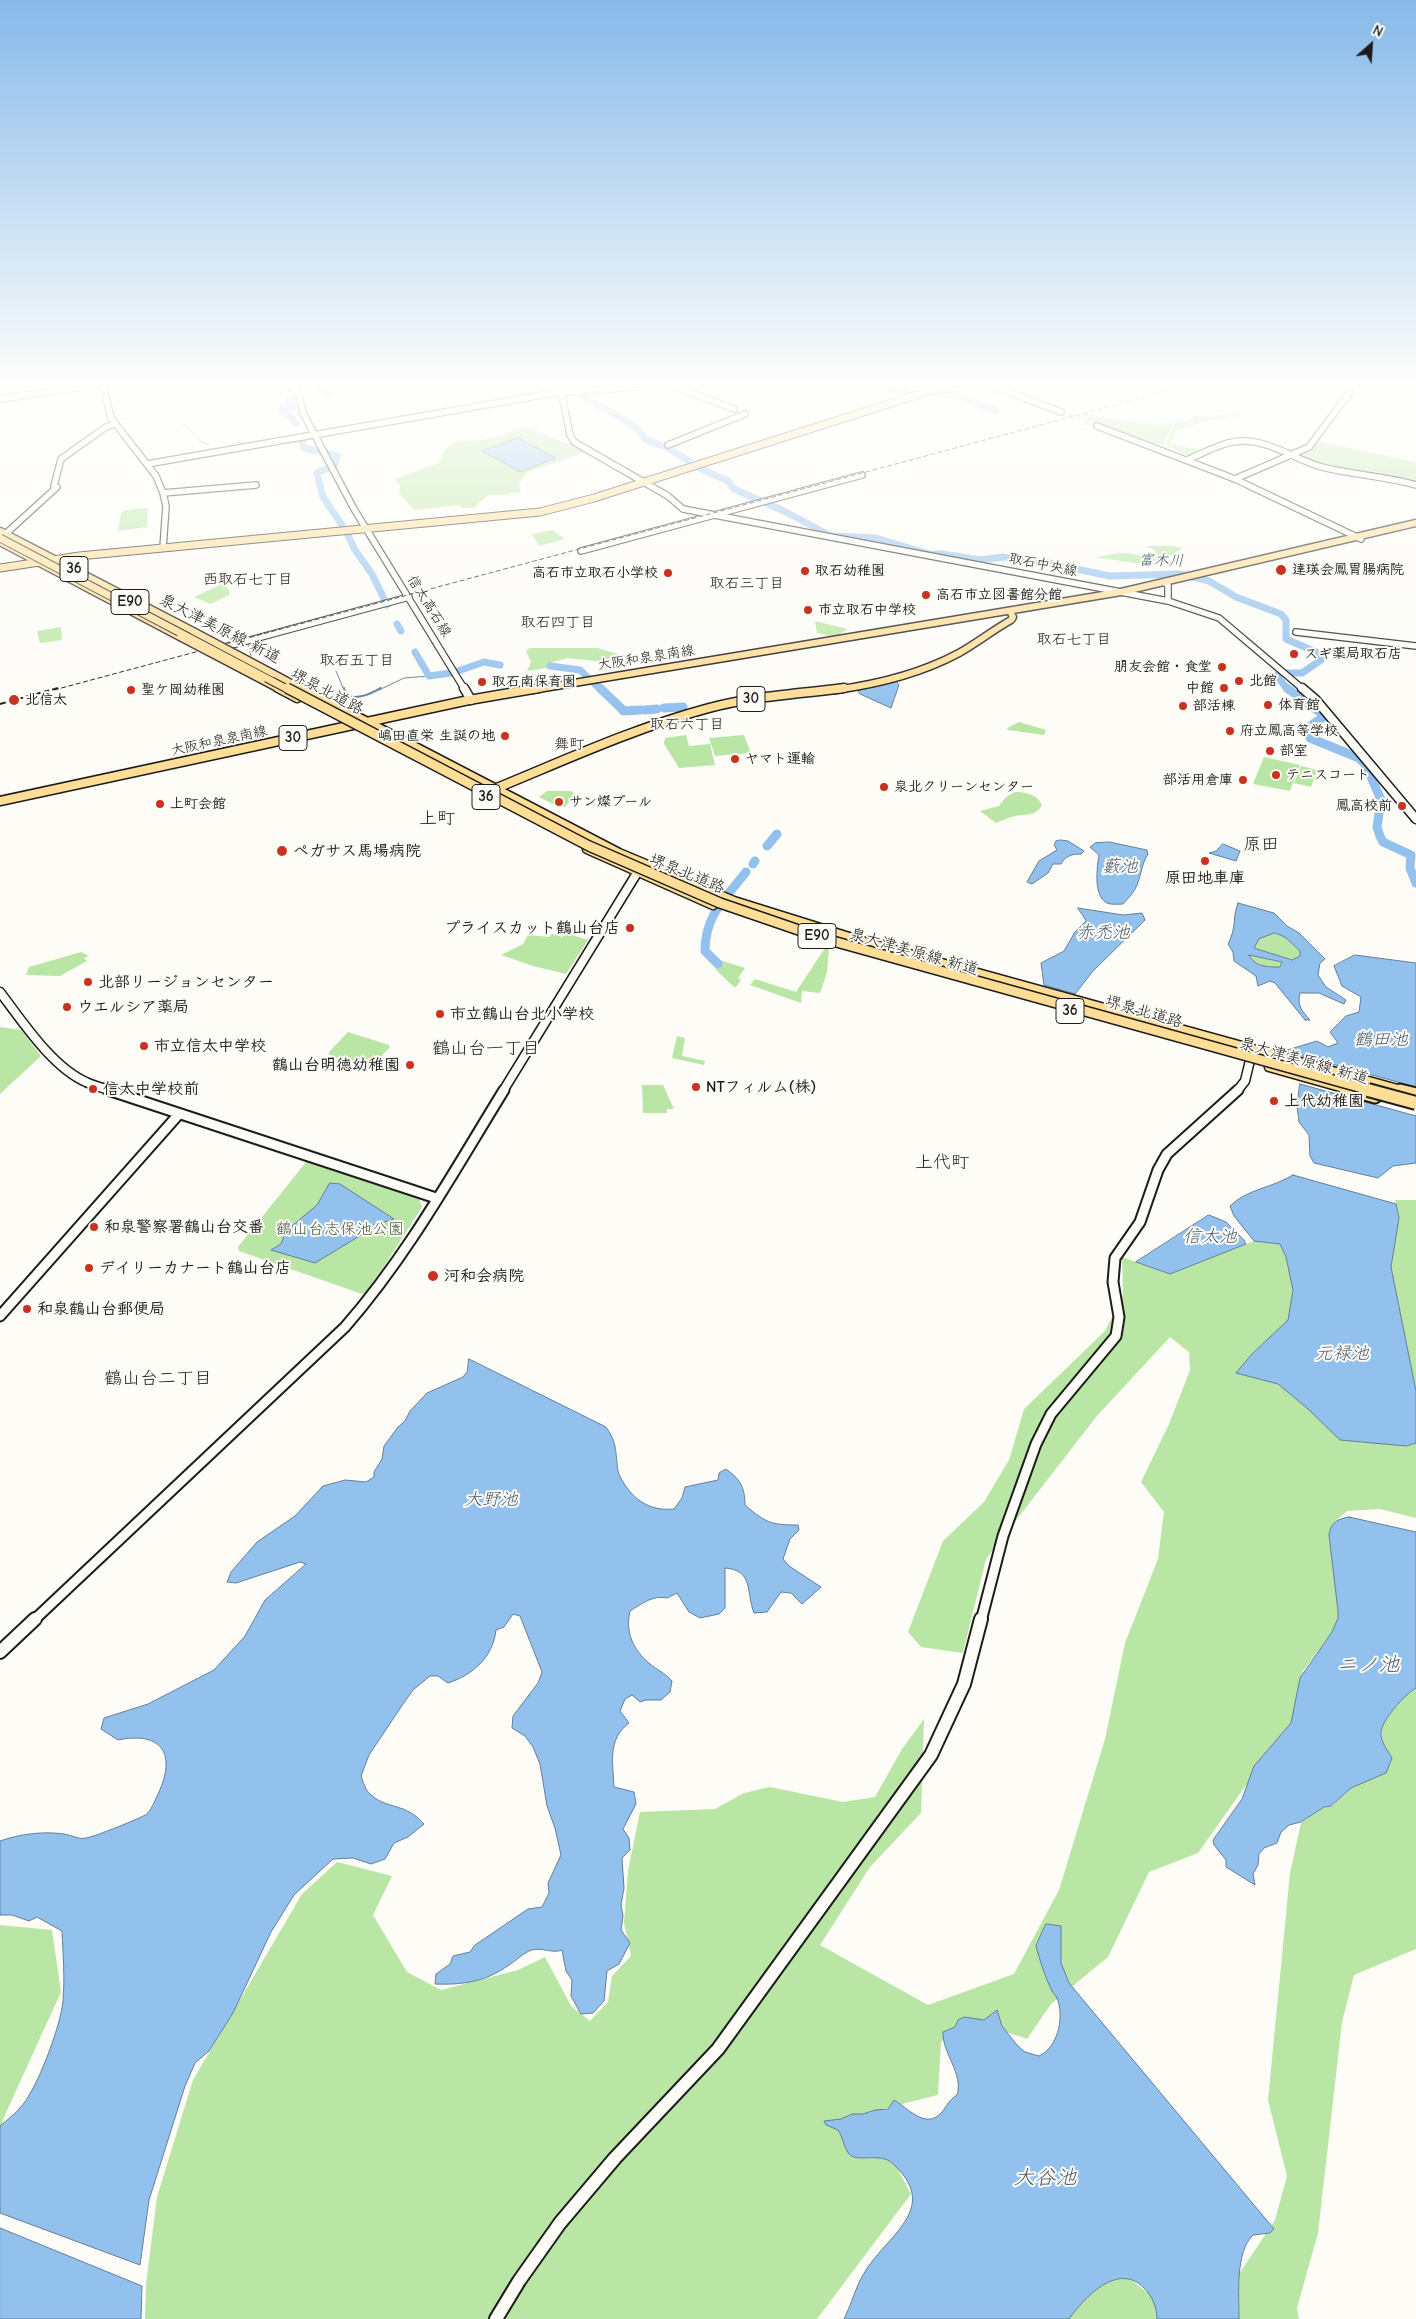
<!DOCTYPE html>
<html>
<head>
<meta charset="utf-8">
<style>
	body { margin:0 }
	#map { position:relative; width:1416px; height:2319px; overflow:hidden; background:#fdfcf7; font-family:"Comic Neue",sans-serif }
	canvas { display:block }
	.north { position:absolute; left:1346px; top:20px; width:50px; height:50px; -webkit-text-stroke:4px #fdfcf7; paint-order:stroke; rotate:26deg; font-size:14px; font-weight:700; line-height:20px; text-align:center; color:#1c1c1c }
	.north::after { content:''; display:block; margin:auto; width:18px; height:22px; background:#1c1c1c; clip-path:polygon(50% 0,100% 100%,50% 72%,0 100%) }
</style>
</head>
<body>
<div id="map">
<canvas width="1416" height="2319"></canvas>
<div class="north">N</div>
</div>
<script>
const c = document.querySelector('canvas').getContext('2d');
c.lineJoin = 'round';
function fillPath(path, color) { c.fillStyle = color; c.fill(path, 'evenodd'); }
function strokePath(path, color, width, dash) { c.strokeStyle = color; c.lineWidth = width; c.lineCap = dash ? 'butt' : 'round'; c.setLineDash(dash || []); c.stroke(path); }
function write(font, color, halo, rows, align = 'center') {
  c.font = font + ' "Comic Neue","Klee One",sans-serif'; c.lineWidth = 4; c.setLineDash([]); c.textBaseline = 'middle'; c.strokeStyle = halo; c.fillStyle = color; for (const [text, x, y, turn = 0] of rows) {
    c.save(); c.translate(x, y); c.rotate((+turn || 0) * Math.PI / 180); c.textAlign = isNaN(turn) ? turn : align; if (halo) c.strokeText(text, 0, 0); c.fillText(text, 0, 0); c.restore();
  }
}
fillPath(new Path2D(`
	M1234 410 1241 411 1238 417 1232 416 1218 421 1213 419 1175 431 1170 444 1205 451 1189 456 1165 445 1175 422 1187 421 1196 416C1207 418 1226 418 1234 410Z
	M1089 413 1096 417 1159 425 1174 422 1166 439H1164V445L1152 443 1080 416Z
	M522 425 565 443 572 444 585 452 528 472 519 483 521 493 511 492 507 495H488L474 508H461L460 505 414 510 399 493 400 486 395 479 438 463 445 449 454 443 463 440 476 441 502 436Z
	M1320 442 1416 462V483C1378 472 1339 470 1302 458L1301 455Z
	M148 508 147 527 118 531 121 513 125 510Z
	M553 530 565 539 539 546 532 534Z
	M1145 546H1172L1183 548 1160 563 1141 564 1095 557C1106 557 1117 552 1126 553 1139 554 1143 559 1157 555L1155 550Z
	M224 583 230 593 229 595 211 604 194 597Z
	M815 621 848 629 835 637 817 633Z
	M61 627 62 640 40 643 37 631Z
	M529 648H598L648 664 616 659 595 661 567 658 550 663 547 668 527 671 531 662 526 651Z
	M1019 722 1046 730 1044 735 1008 730 1007 728Z
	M686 735 689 746 710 744 715 765 679 768 664 744 665 738Z
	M744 735 751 753 715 756 709 738Z
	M1264 757 1300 765 1290 791 1253 784Z
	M1301 766 1317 770 1311 787 1294 783Z
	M547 791H571L575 794 565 807H559L539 797Z
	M1015 792C1027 792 1036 794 1042 805 1035 818 1024 813 1012 817 1007 818 1001 821 996 823L980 811 999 806 1006 797Z
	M566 933 588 940 566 974 533 966 501 955 523 944 528 935 549 937 552 934 562 937Z
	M1275 933 1285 937 1300 951V956L1292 960 1254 948 1259 939Z
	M825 948 829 949 827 972 820 993 802 991 801 1003 750 985 755 979 796 992Z
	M81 952 89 956 84 958 87 961 60 976 26 975 29 967Z
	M1249 955 1282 962 1280 967C1267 967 1256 967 1249 955Z
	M720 960 745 968 738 978 741 980 736 987H734L715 969 721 965Z
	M0 1027 21 1030 41 1056 0 1094Z
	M348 1032 389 1045 390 1047 371 1068 329 1055V1052Z
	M677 1036 685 1038 682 1056 705 1061 704 1065 672 1058Z
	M642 1085H663L674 1109H667V1113H643Z
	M306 1162 419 1199 422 1207 385 1265 365 1293 362 1294 239 1251 238 1247Z
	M1395 1200H1416V1391L1391 1267 1399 1218Z
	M1254 1241 1280 1244 1286 1257 1293 1290 1288 1320 1252 1354 1237 1373 1278 1384 1308 1409 1406 1446 1416 1443V1518L1380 1509 1347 1511 1332 1524 1338 1618 1332 1632 1303 1671 1291 1723 1255 1766 1251 1778 1198 1853 1149 1872 1108 1957 1051 2004 1027 2039 965 2018 941 2042 938 2095 854 2116V2145L895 2164 911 2194 817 2319H145L146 2285 157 2197 193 2080 302 1894 337 1862 392 1876 373 1915 407 1972 441 1990 518 1970 545 1957 571 2006 590 2021 608 2002 612 1976 631 1956 624 1923 628 1871 640 1812 715 1809 744 1793 770 1787 843 1802 875 1797 902 1749 924 1719 921 1813 870 1867 820 1945 928 2005 1014 1974 1059 1890 1105 1739 1125 1643 1158 1559 1164 1512 1141 1482 1169 1424 1190 1370 1189 1352 1170 1337 1096 1417 986 1559 963 1653 921 1647 908 1632 943 1541 984 1502 1009 1460 1024 1409 1105 1331 1123 1295 1122 1257 1170 1274Z
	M1416 1688V1949L1354 1975 1342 2022 1318 2233 1297 2308 1299 2319H1239V2274L1275 2220 1287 2176 1268 2100 1290 1873 1301 1823 1324 1807 1332 1806 1351 1788 1386 1773 1392 1758C1388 1751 1380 1741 1381 1732 1382 1719 1405 1694 1416 1688Z
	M0 1925 52 1930 61 1992 4 2117 0 2131Z
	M1121 2272 1157 2300 1158 2319H1062L1090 2292Z`), '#b9e6a4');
const water = new Path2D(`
	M518 438 556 458 520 472 482 451Z
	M897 682 899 685 891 708 860 694 858 691Z
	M1061 840 1068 841 1084 851 1081 854C1072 854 1065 856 1061 864H1053L1048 873 1032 884 1027 882 1039 861 1057 850 1054 845 1056 841Z
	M1109 842 1147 850 1148 854C1142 863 1141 875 1137 885 1134 893 1128 898 1123 904 1118 904 1111 905 1107 903 1093 896 1097 867 1099 855L1090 847 1095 843Z
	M1223 844 1240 851 1236 861 1209 853 1216 851Z
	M1238 903 1274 913 1287 926 1299 933 1325 959 1320 963 1318 975 1326 987 1346 1000 1344 1004 1319 993H1300C1297 1006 1302 1011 1310 1020H1305L1275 983 1270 981 1258 986 1256 976 1234 961 1233 952 1228 944C1237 927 1232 918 1238 903ZM1275 933 1285 937 1300 951V956L1292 960 1254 948 1259 939ZM1249 955 1282 962 1280 967C1267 967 1255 967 1249 955Z
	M1078 908 1123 915 1142 913 1145 920 1093 971 1075 994 1044 985 1041 963 1064 951 1075 932 1086 921Z
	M1355 955 1416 963V1087L1284 1051 1317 1041 1328 1047 1338 1043 1330 1032 1346 1016 1359 1012 1361 997 1342 986 1334 966Z
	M1300 1084 1416 1116V1163L1393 1166 1378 1178 1314 1163 1310 1156 1309 1135 1299 1122 1297 1106Z
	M1293 1175 1396 1204 1399 1218 1391 1267 1416 1391V1443L1406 1446 1340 1440 1308 1409 1278 1384 1236 1373 1252 1354 1288 1320 1293 1290 1286 1257 1280 1244 1254 1241 1234 1216 1230 1206C1247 1189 1272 1188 1293 1175Z
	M330 1183 340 1184 394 1219 381 1223 315 1263 271 1250 281 1244 286 1231 317 1205Z
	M1209 1215 1226 1222 1244 1240 1246 1244 1170 1274 1136 1262Z
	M469 1359 606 1427C618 1444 615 1452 618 1471 619 1476 622 1480 625 1485 637 1503 653 1511 674 1509L682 1498 685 1487 718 1480 719 1473 726 1469C740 1479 745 1487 745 1505 766 1523 771 1525 798 1525L799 1530 790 1539 783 1559 789 1566 821 1587 802 1604 791 1593 781 1592 767 1612 754 1613C746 1593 754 1570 725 1568V1608L719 1614 700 1618 689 1612 677 1593 667 1598C653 1595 643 1603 630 1611 625 1632 633 1650 650 1664 657 1670 665 1673 672 1681L670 1692 661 1700H646L640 1702 632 1695 625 1699 620 1711 629 1723C607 1740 613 1762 614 1787L634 1792 636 1804 623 1829 629 1838 630 1850 622 1858 624 1888 621 1905 623 1916 621 1930 630 1943 619 1964 607 1971 604 2001 593 2013 581 2014 571 1996 572 1980 566 1971 562 1950C552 1954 543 1947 532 1950 524 1952 516 1961 509 1965 485 1982 463 1985 435 1984L436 1974 450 1964 453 1956 470 1952 475 1945 528 1909 542 1907 549 1893 548 1883 561 1855 555 1828 547 1806 540 1764 533 1747 525 1736 512 1728 513 1716 538 1683 542 1672 520 1616 513 1614 504 1627 496 1630C493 1657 473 1675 448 1683L438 1676H430L413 1690 403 1704 369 1755 361 1776C363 1781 365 1790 370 1794 387 1810 405 1802 424 1824L408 1837 394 1843 385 1859 371 1864 353 1858 333 1859 294 1895 271 1932 233 2013 209 2051 195 2063 185 2086 149 2200 140 2265 0 2213V2126C7 2120 15 2114 20 2108 37 2090 61 2025 63 2001 65 1978 63 1954 62 1931L37 1917 29 1921 12 1915H0V1841C20 1834 43 1831 64 1834 71 1835 80 1840 86 1838 94 1837 141 1818 147 1814 152 1809 155 1800 158 1794 177 1754 162 1731 118 1740L101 1729 104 1718 148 1704 214 1670 245 1636 265 1600 306 1564 300 1562 236 1583 227 1582 231 1572 257 1542 295 1516 323 1486 345 1480 366 1482 374 1477V1472L382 1459 384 1446 398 1427 405 1421 410 1411 427 1393 463 1377 467 1372Z
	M1349 1517 1416 1532V1688C1405 1694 1382 1720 1381 1732 1380 1741 1388 1751 1392 1758L1386 1773 1351 1788 1331 1806 1324 1807 1301 1822 1289 1825 1281 1832 1277 1843 1264 1848 1259 1854 1258 1865 1253 1874 1255 1885 1226 1867V1860L1214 1845 1213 1840 1242 1799 1254 1766 1291 1723 1300 1678 1332 1632 1338 1618V1611L1329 1535C1331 1522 1337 1519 1349 1517Z
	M1046 1924 1061 1926V1963L1069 1983 1274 2229 1270 2233 1253 2235C1235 2252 1239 2296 1239 2319H1157C1157 2307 1152 2296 1144 2288 1118 2261 1084 2298 1069 2319H844C852 2303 856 2285 866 2270 890 2233 941 2207 892 2163 880 2152 856 2163 849 2154 843 2146 843 2137 838 2130L826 2125 824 2121 841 2119 852 2114H863L875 2110 888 2109 894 2100C907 2107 926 2131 942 2112 948 2104 949 2100 957 2095 964 2074 942 2053 943 2032L955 2027 958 2020 964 2017 984 2020 997 2010 1002 2026 1017 2045 1025 2052 1039 2056C1057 2048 1064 2020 1058 2001 1057 1997 1054 1994 1052 1991 1045 1977 1040 1961 1036 1946Z
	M0 2228 142 2286 141 2319H0Z`);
fillPath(water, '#93c1ed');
strokePath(water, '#637f99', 1);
strokePath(new Path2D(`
	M183 424 194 433
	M197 437 200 441 209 445
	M248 642 251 656
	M336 671 344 690
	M379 690 404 678 429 676`), '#637f99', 1);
strokePath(new Path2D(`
	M344 688 347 696C360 699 370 694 381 688`), '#637f99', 2);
strokePath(new Path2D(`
	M578 385 582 396C597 405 639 424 645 439L668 448 689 461
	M876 385 907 392
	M319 387 327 393
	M931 393 958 395 978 404
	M981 405 995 411
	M296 423 282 409 293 406 289 402 290 399 297 398
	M301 438 304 448 337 456 335 465 317 473 323 497 342 525
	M699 468 728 481 734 489 784 511 831 536 876 538 929 554H943L980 560 1003 557 1033 560 1110 576 1180 574 1209 581 1236 597 1281 614 1286 620V639L1318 653 1321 660 1302 673H1279L1277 676 1288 690
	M347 533 354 548
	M355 550 372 574 387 605
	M397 624 401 631
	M415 652 429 676 451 673
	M550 666 580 670 601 690
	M458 671 484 662 500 665`), '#93c1ed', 7);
strokePath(new Path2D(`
	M600 688 622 709
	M1287 688 1325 716 1309 727 1310 738 1359 758 1366 765 1381 800 1377 827 1380 836 1383 842 1411 855 1410 868 1416 883
	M664 708 683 707
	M645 710 657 709
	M623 711 641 710
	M767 846 777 834
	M753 864 755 861
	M718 964 705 951C705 915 725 899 746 872`), '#93c1ed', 9);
strokePath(new Path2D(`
	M1061 412 1097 426`), '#dbdad6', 5.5, [5.5, 2.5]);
const secondaryFar3 = new Path2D(`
	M103 385 111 418 156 476 163 493 166 506 163 548
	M290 385 299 395 303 413 354 509 465 690
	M560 385 570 435 574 442 668 496 683 509 1168 601 1219 618 1304 690
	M671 385 734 409
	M990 385 1061 412
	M0 399 96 385
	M1097 426 1235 479 1361 539
	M668 445 745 414
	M1189 459C1206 452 1224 441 1243 441 1272 441 1295 460 1322 467 1353 475 1385 476 1416 485
	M147 464 554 393 662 385
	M1235 479 1309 447 1350 392
	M163 493 256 485
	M0 539 57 487 54 486 61 459 106 427 115 424
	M581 551 862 475
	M1165 583 1168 585V601
	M1296 632 1416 646
	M228 646 409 597`);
const secondaryFar2 = new Path2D(`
	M464 688 471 700
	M1302 688 1316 700 1416 819
	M0 992C22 1021 52 1067 86 1082 94 1086 104 1088 112 1091
	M503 1091 637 873 644 867
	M1237 1091 1245 1081 1252 1052`);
const secondaryFar1 = new Path2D(`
	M108 1090 436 1198
	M0 1316 179 1114
	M33 1621 345 1327C408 1255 454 1171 504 1090
	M981 1621 1003 1536 1036 1444 1051 1414 1116 1336 1119 1317 1113 1282 1115 1258 1140 1222 1158 1170 1167 1154 1238 1090`);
const secondary = new Path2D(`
	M0 1652 35 1619
	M496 2319 519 2281 560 2223 615 2158 718 2049 931 1755 964 1684 981 1619`);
const primaryFar2 = new Path2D(`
	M0 531 193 631
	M0 542 180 637
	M274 674 304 690
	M262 680 281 690
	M532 690 1121 592 1416 523
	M835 690C879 684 920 674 959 653 977 643 993 630 1011 620L1013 617 1010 611`);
const primaryFar1 = new Path2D(`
	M278 688 297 698
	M302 688 619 853 734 901 862 941 1405 1091
	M492 790C563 761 634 728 709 708 753 696 799 694 844 688
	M0 801 469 700 539 688
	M587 849 713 905
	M1269 1067 1354 1091`);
const primary = new Path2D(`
	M1349 1090 1375 1097
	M1400 1090 1416 1094`);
const highway = new Path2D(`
	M0 568 79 556 540 512 594 498 948 385`);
strokePath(secondaryFar3, '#1c1c1c', 8);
strokePath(secondaryFar2, '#1c1c1c', 11);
strokePath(secondaryFar1, '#1c1c1c', 13);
strokePath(secondary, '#1c1c1c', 16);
strokePath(primaryFar2, '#1c1c1c', 9);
strokePath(primaryFar1, '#1c1c1c', 11);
strokePath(primary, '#1c1c1c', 15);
strokePath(highway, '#1c1c1c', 9);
strokePath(secondaryFar3, '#fdfcf7', 5.5);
strokePath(secondaryFar2, '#fdfcf7', 8);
strokePath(secondaryFar1, '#fdfcf7', 9);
strokePath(secondary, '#fdfcf7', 12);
strokePath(primaryFar2, '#fedd96', 6);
strokePath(primaryFar1, '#fedd96', 8);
strokePath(primary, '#fedd96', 11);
strokePath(highway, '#fedd96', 7);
strokePath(new Path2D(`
	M54 690 1190 385`), '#1c1c1c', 1, [5, 2.5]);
strokePath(new Path2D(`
	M0 704 58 688`), '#1c1c1c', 2, [6, 3]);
const primaryBridge = new Path2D(`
	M193 631 274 674
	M180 637 262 680`);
const highwayBridgeFar2 = new Path2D(`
	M0 538 289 690`);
const highwayBridgeFar1 = new Path2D(`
	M287 688 589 846 720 903 822 938 1373 1091`);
const highwayBridge = new Path2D(`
	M1368 1090 1416 1103`);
strokePath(primaryBridge, '#1c1c1c', 9, []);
strokePath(highwayBridgeFar2, '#1c1c1c', 9, []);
strokePath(highwayBridgeFar1, '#1c1c1c', 12, []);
strokePath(highwayBridge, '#1c1c1c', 16, []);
strokePath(primaryBridge, '#fedd96', 6);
strokePath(highwayBridgeFar2, '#fedd96', 7);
strokePath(highwayBridgeFar1, '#fedd96', 9);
strokePath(highwayBridge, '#fedd96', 12);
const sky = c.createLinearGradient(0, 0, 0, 710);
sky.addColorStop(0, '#86b9ea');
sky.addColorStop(0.54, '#fefefb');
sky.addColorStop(1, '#fefefb00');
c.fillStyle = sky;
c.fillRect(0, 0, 1416, 710);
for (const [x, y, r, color] of [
	[1281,570,6,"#c8321e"],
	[805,571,5,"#c8321e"],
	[668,573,5,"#c8321e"],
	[926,595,5,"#c8321e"],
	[808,610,5,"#c8321e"],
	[1294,654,5,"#c8321e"],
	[1222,667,5,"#c8321e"],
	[1239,681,5,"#c8321e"],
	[482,682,5,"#c8321e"],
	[1224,688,5,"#c8321e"],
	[131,690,5,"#c8321e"],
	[14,700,6,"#c8321e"],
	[1268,705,5,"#c8321e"],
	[1183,706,5,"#c8321e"],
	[1230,731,5,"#c8321e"],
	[505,736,5,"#c8321e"],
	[1270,751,5,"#c8321e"],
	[735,759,5,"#c8321e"],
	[1276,775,5,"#c8321e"],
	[1243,780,5,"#c8321e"],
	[884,787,5,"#c8321e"],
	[559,802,5,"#c8321e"],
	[160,804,5,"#c8321e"],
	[1402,806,5,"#c8321e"],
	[282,851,6,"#c8321e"],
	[1205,861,5,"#c8321e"],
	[630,928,5,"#c8321e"],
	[88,982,5,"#c8321e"],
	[67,1007,5,"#c8321e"],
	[440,1014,5,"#c8321e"],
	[144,1046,5,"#c8321e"],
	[410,1065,5,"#c8321e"],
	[696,1087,5,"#c8321e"],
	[93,1089,5,"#c8321e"],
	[1274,1101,5,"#c8321e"],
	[94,1227,5,"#c8321e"],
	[89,1268,5,"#c8321e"],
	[433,1276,6,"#c8321e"],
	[27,1309,5,"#c8321e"]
]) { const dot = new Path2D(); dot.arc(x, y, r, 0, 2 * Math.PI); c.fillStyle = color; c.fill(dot); strokePath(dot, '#fdfcf7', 2); }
write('14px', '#1c1c1c', '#fdfcf7', [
	["取石中央線",1043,565,11],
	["信太高石線",429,606,58],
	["大阪和泉泉南線",646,658,-9],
	["大阪和泉泉南線",219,741,-12]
]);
write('bold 14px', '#1c1c1c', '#fdfcf7', [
	["達瑛会鳳胃腸病院",1292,570],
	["取石幼稚園",815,571],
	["高石市立取石小学校",658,573,"right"],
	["高石市立図書館分館",936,595],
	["市立取石中学校",818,610],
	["スギ薬局取石店",1304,654],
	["朋友会館・食堂",1212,667,"right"],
	["北館",1249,681],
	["取石南保育園",492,682],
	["中館",1214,688,"right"],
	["聖ケ岡幼稚園",141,690],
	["北信太",25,700],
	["体育館",1278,705],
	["部活棟",1193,706],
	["府立鳳高等学校",1240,731],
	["嶋田直栄 生誕の地",495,736,"right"],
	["部室",1280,751],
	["ヤマト運輸",745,759],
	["テニスコート",1286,775],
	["部活用倉庫",1233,780,"right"],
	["泉北クリーンセンター",894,787],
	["サン燦プール",569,802],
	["上町会館",170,804],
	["鳳高校前",1392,806,"right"]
], 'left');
write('italic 15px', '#4c5e70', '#fdfcf7', [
	["富木川",1161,561,1]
]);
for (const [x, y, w] of [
	[74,569,28],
	[130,602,38],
	[751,699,28],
	[293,738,28],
	[486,797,28],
	[817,936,38],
	[1070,1011,28]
]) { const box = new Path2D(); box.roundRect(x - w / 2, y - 12.5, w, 25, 4); c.fillStyle = '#fdfcf7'; c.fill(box); strokePath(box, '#1c1c1c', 1); }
write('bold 15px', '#1c1c1c', null, [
	["36",74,569],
	["E90",130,602],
	["30",751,699],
	["30",293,738],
	["36",486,797],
	["E90",817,936],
	["36",1070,1011]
]);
write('15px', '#1c1c1c', '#fdfcf7', [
	["西取石七丁目",248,580],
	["取石三丁目",747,584],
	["取石四丁目",558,623],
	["取石七丁目",1074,640],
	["取石五丁目",357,661],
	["取石六丁目",687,725],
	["舞町",569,745]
]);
write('16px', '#1c1c1c', '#fdfcf7', [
	["泉大津美原線 新道",220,629,27],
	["堺泉北道路",327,692,28],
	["堺泉北道路",687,874,22],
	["泉大津美原線 新道",914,952,16],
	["堺泉北道路",1144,1012,16],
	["泉大津美原線 新道",1304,1061,16]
]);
write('bold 16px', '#1c1c1c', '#fdfcf7', [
	["ペガサス馬場病院",293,851],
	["原田地車庫",1205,878,"center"],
	["プライスカット鶴山台店",620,928,"right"],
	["北部リージョンセンター",98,982],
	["ウエルシア薬局",77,1007],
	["市立鶴山台北小学校",450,1014],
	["市立信太中学校",154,1046],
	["鶴山台明徳幼稚園",400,1065,"right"],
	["NTフィルム(株)",706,1087],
	["信太中学校前",103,1089],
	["上代幼稚園",1284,1101],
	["和泉警察署鶴山台交番",104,1227],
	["デイリーカナート鶴山台店",99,1268],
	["河和会病院",444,1276],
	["和泉鶴山台郵便局",37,1309]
], 'left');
write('16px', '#4b5945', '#fdfcf7', [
	["鶴山台志保池公園",340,1229]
]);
write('18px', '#1c1c1c', '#fdfcf7', [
	["上町",437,819],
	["原田",1261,845],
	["鶴山台一丁目",486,1049],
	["上代町",942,1163],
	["鶴山台二丁目",158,1379]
]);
write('italic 18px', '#4c5e70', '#fdfcf7', [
	["藪池",1120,867],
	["赤禿池",1103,933],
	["鶴田池",1381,1040],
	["信太池",1210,1237],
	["元禄池",1342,1354],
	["大野池",491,1500]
]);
write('italic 21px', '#4c5e70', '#fdfcf7', [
	["ニノ池",1368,1665],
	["大谷池",1045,2178]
]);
</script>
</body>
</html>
